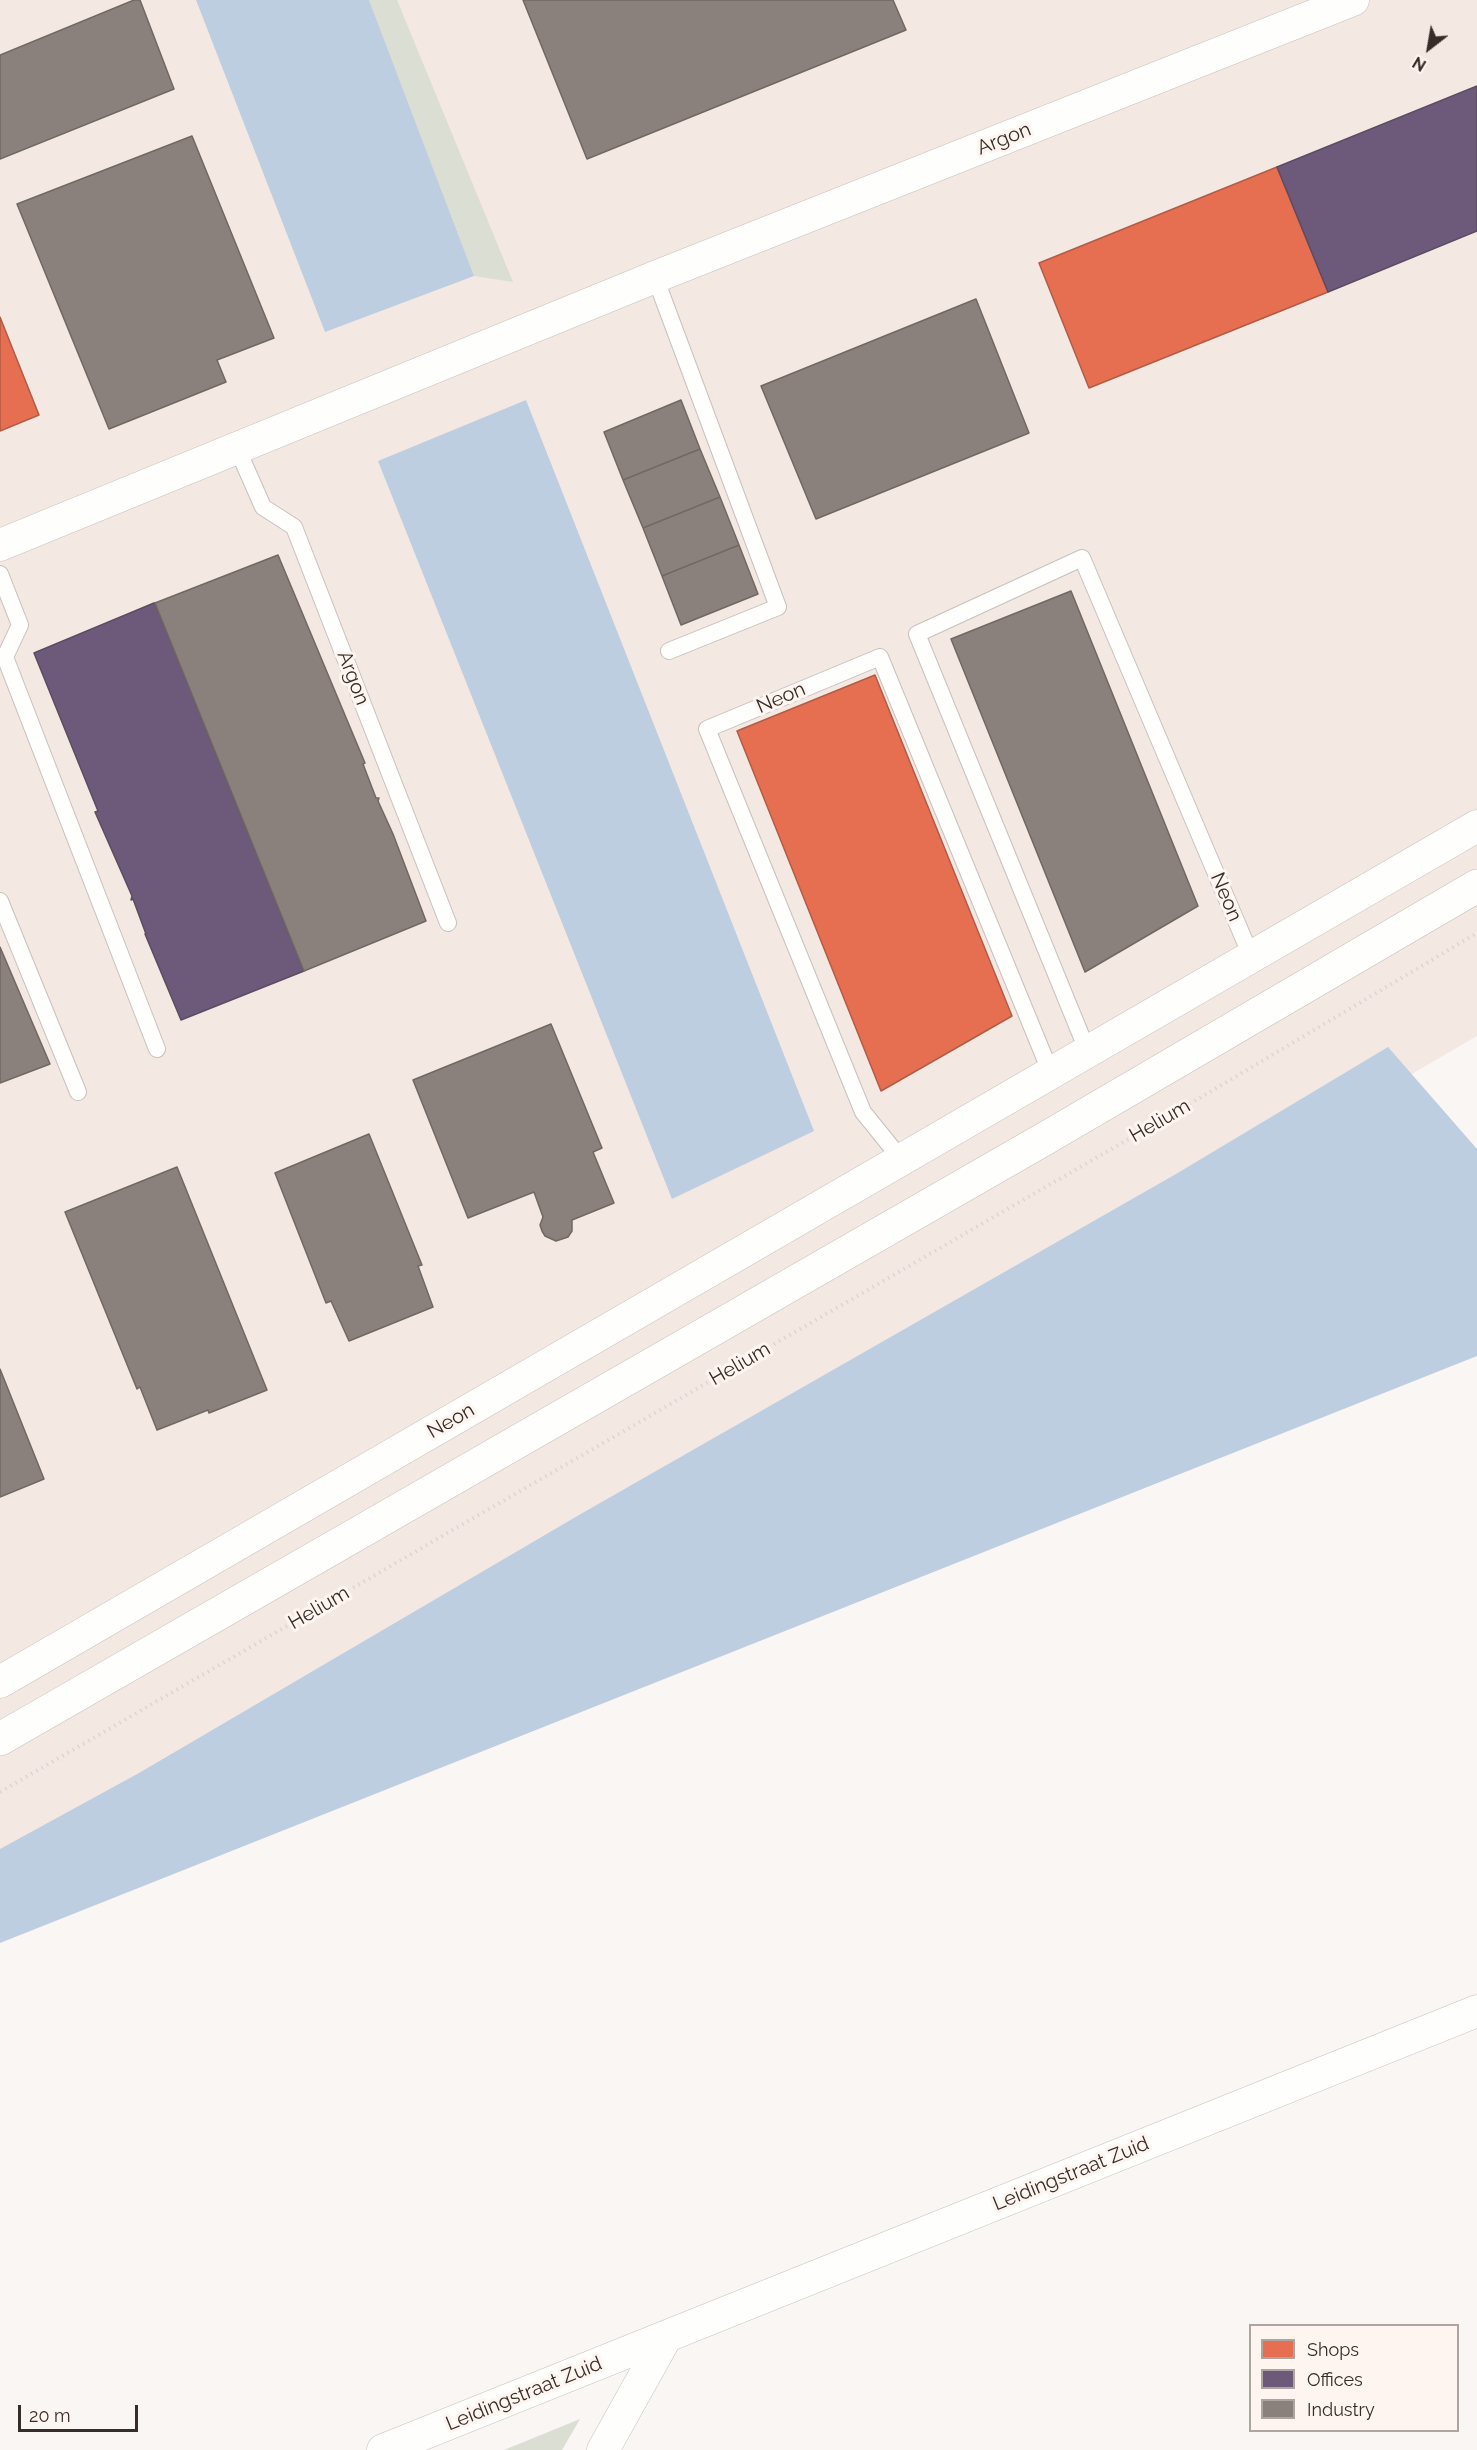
<!DOCTYPE html>
<html>
<head>
<meta charset="utf-8">
<style>
	body { margin:0 }
	#map { position:relative; width:1477px; height:2450px; overflow:hidden; background:#faf6f4; font-family:Raleway,sans-serif }
	canvas { display:block }
	.legend { position:absolute; left:1249px; top:2324px; width:210px; height:108px; box-sizing:border-box; background:#fef5f0; border:2px solid #aea5a0; margin:0; padding:8px 10px; list-style:none; font-size:18px; color:#362d29 }
	.legend li { display:flex; align-items:center; gap:12px; height:30px }
	.legend b { width:30px; border:2px solid #aea5a0 }
	.north { position:absolute; left:1399px; top:18px; width:60px; height:60px; -webkit-text-stroke:4px #fef5f0; paint-order:stroke; rotate:211deg; font-size:16px; font-weight:700; line-height:24px; text-align:center; color:#362d29 }
	.north::after { content:''; display:block; margin:auto; width:21px; height:27px; background:#362d29; clip-path:polygon(50% 0,100% 100%,50% 72%,0 100%) }
	.scale { position:absolute; left:18px; top:2405px; width:120px; height:27px; box-sizing:border-box; border:3px solid #362d29; border-top:0; padding-left:8px; font-size:18px; line-height:21px; white-space:nowrap; color:#362d29; -webkit-text-stroke:4px #fef5f0; paint-order:stroke }
</style>
</head>
<body>
<div id="map">
<canvas width="1477" height="2450"></canvas>
<ul class="legend">
<li><b style="height:16px;background:#e76f51"></b>Shops</li>
<li><b style="height:16px;background:#6d597a"></b>Offices</li>
<li><b style="height:16px;background:#8a817c"></b>Industry</li>
</ul>
<div class="north">N</div>
<div class="scale">20 m</div>
</div>
<script>
const c = document.querySelector('canvas').getContext('2d');
c.lineJoin = 'round';
function fillPath(path, color) { c.fillStyle = color; c.fill(path, 'evenodd'); }
function strokePath(path, color, width, dash) { c.strokeStyle = color; c.lineWidth = width; c.lineCap = dash ? 'butt' : 'round'; c.setLineDash(dash || []); c.stroke(path); }
function write(font, color, halo, rows, align = 'center') {
  c.font = font + ' Raleway,sans-serif'; c.lineWidth = 6; c.setLineDash([]); c.textBaseline = 'middle'; c.strokeStyle = halo; c.fillStyle = color; for (const [text, x, y, turn = 0] of rows) {
    c.save(); c.translate(x, y); c.rotate((+turn || 0) * Math.PI / 180); c.textAlign = isNaN(turn) ? turn : align; if (halo) c.strokeText(text, 0, 0); c.fillText(text, 0, 0); c.restore();
  }
}
fillPath(new Path2D(`
	M0 0H1477V1036L0 1895Z`), '#f4e8e2');
fillPath(new Path2D(`
	M369 0H397L513 282 474 276Z
	M580 2419 562 2450H504Z`), '#dbded2');
fillPath(new Path2D(`
	M196 0H369L474 276 325 332Z
	M526 400 814 1131 672 1199 378 461Z
	M1388 1047 1477 1149V1356L0 1943V1849L139 1773 579 1515 1176 1174Z`), '#bdcee0');
const shops = new Path2D(`
	M1277 167 1328 292 1089 388 1039 263Z
	M0 317 39 415 0 431Z
	M875 675 1012 1016 881 1091 737 731Z`);
fillPath(shops, '#e76f51');
strokePath(shops, '#b25b45', 1.5);
const offices = new Path2D(`
	M1477 86V231L1328 292 1277 167Z
	M154 603H155L304 971 181 1020 145 934H146L133 899 131 900 132 896 95 812 98 811 34 653Z`);
fillPath(offices, '#6d597a');
strokePath(offices, '#5c4c62', 1.5);
const industry = new Path2D(`
	M134 0H140L174 89 0 159V55Z
	M523 0H893L906 30 587 159Z
	M192 136 274 338 217 360 226 382 109 429 17 204Z
	M976 299 1029 433 816 519 761 386Z
	M681 400 700 449 623 480 604 432Z
	M700 449 720 497 643 528 623 480Z
	M720 497 739 545 662 576 643 528Z
	M739 545 758 594 681 625 662 576Z
	M278 555 365 763 363 764 376 798H379L378 801 393 834 426 921 304 971 155 603Z
	M1071 591 1198 906 1085 972 951 639Z
	M0 947 50 1064 0 1083Z
	M551 1024 602 1148 593 1152 614 1203 572 1220V1231L568 1237 556 1241 545 1236 542 1231 540 1225 543 1217 534 1192 468 1218 413 1080Z
	M369 1134 422 1265 418 1266 433 1307 349 1341 331 1301 326 1303 275 1173Z
	M177 1167 267 1390 209 1413 208 1410 157 1430 140 1387 137 1389 65 1212Z
	M0 1369 44 1479 0 1497Z`);
fillPath(industry, '#8a817c');
strokePath(industry, '#716863', 1.5);
const lane = new Path2D(`
	M655 277 778 607 669 651
	M237 448 263 507 294 527 448 923
	M0 574 20 625 5 657 157 1049
	M0 901 78 1092
	M1087 1050 917 634 1082 558 1251 956
	M901 1159 863 1112 707 729 880 657 1050 1071`);
const street = new Path2D(`
	M0 545 655 277 1353 0
	M0 1682 1477 826
	M383 2450 1477 2011
	M603 2450 666 2337`);
const secondary = new Path2D(`
	M0 1739 1046 1138 1477 886`);
strokePath(lane, '#c6c1be', 18);
strokePath(street, '#c6c1be', 33);
strokePath(secondary, '#c6c1be', 34);
strokePath(new Path2D(`
	M0 1792 1215 1089 1477 933`), '#d9d7d6', 4, [1.5, 4.5]);
strokePath(lane, '#fefefd', 16);
strokePath(street, '#fefefd', 32);
strokePath(secondary, '#fefefd', 33);
write('20px', '#362d29', '#fef5f0', [
	["Argon",1004,139,-22],
	["Argon",353,678,69],
	["Neon",781,698,-23],
	["Neon",1226,897,67],
	["Helium",1160,1121,-30],
	["Helium",740,1364,-30],
	["Neon",451,1421,-30],
	["Helium",319,1608,-30],
	["Leidingstraat Zuid",1071,2174,-22],
	["Leidingstraat Zuid",524,2394,-22]
]);
</script>
</body>
</html>
